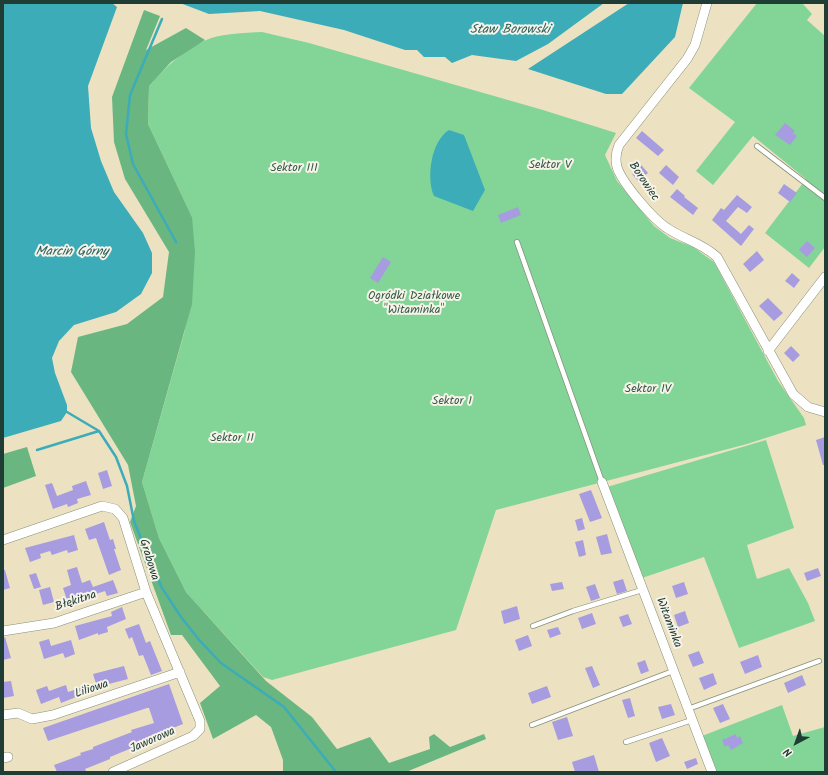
<!DOCTYPE html>
<html>
<head>
<meta charset="utf-8">
<style>
	body { margin:0 }
	#map { position:relative; width:828px; height:775px; overflow:hidden; background:#ece2c1; font-family:Kalam,sans-serif }
	canvas { display:block }
	.frame { position:absolute; inset:0; border:4px solid #1f3d34; pointer-events:none }
	.north { position:absolute; left:776px; top:723px; width:40px; height:40px; -webkit-text-stroke:3px #f7f3e8; paint-order:stroke; rotate:221deg; font-size:11px; font-weight:700; line-height:16px; text-align:center; color:#1f3d34 }
	.north::after { content:''; display:block; margin:auto; width:14px; height:18px; background:#1f3d34; clip-path:polygon(50% 0,100% 100%,50% 72%,0 100%) }
</style>
</head>
<body>
<div id="map">
<canvas width="828" height="775"></canvas>
<div class="frame"></div>
<div class="north">N</div>
</div>
<script>
const c = document.querySelector('canvas').getContext('2d');
c.lineJoin = 'round';
function fillPath(path, color) { c.fillStyle = color; c.fill(path, 'evenodd'); }
function strokePath(path, color, width, dash) { c.strokeStyle = color; c.lineWidth = width; c.lineCap = dash ? 'butt' : 'round'; c.setLineDash(dash || []); c.stroke(path); }
function write(font, color, halo, rows, align = 'center') {
  c.font = font + ' Kalam,sans-serif'; c.lineWidth = 4; c.setLineDash([]); c.textBaseline = 'middle'; c.strokeStyle = halo; c.fillStyle = color; for (const [text, x, y, turn = 0] of rows) {
    c.save(); c.translate(x, y); c.rotate((+turn || 0) * Math.PI / 180); c.textAlign = isNaN(turn) ? turn : align; if (halo) c.strokeText(text, 0, 0); c.fillText(text, 0, 0); c.restore();
  }
}
fillPath(new Path2D(`
	M757 3H802L812 14 807 20 825 36V247L809 268 765 233 806 179 753 136 713 185 696 171 735 122 689 88Z
	M262 32 309 43 543 110 616 133 605 155 617 181 654 226 670 238 693 247 714 262 778 381 804 418 806 425 747 444 496 510 456 630 272 680 263 677 186 592 159 538 142 482 185 330 192 217 148 124 149 86C165 68 182 51 204 41 221 33 244 33 262 32Z
	M766 440 794 528 747 545 757 579 789 568 808 603 815 621 739 648 704 557 642 578 607 487Z
	M782 705 793 736 825 727V772H716L702 736Z`), '#82d597');
fillPath(new Path2D(`
	M144 10 160 16 146 50 186 28 205 40 171 62 149 86 148 124 192 217 195 252 192 304 142 482 159 538 186 592 266 681 312 717 337 749 370 737 389 763 430 749 429 737 434 734 450 747 484 734 486 739 406 772H283V760L271 727 256 715 213 739 200 703 220 686 182 635H171L130 522 136 506 128 465 71 372 78 337 127 324 163 297 169 252 125 179 114 142 112 97Z
	M27 447 36 476 3 488V454Z`), '#69b680');
fillPath(new Path2D(`
	M3 3H112L117 7 88 86 91 128 101 161 114 192 143 233 152 253V273L141 294 116 312 74 325 59 341 52 358 55 373 67 405V412L61 421 3 438Z
	M180 3H604L548 44 516 61 472 55 452 63 445 57H424L417 50H405L344 30 260 11 209 14Z
	M629 3H683L675 37 622 94H606L528 69Z
	M449 130 464 135 485 190 473 211 434 196C426 178 431 141 449 130Z`), '#3cacb8');
strokePath(new Path2D(`
	M162 19 130 95 126 134 133 164 176 242
	M67 412 99 431 116 457 127 486 134 521 148 556 162 588 181 617 200 641 221 663 284 707 336 772
	M37 450 99 431`), '#3cacb8', 2.5);
fillPath(new Path2D(`
	M785 123 795 131 793 133 797 136 790 145 775 135Z
	M642 131 664 150 658 156 636 138Z
	M637 160 648 173 638 181 632 174 635 171 631 165Z
	M666 165 679 177 673 185 659 173Z
	M784 184 797 193 790 202 778 193Z
	M677 189 685 196 684 197 698 208 693 215 670 197Z
	M737 195 752 207 747 213 738 207 726 221 741 234 749 225 754 229 741 246 712 220 721 208 724 210Z
	M518 207 521 215 501 223 498 215Z
	M807 241 815 248 807 257 799 250Z
	M757 251 764 260 750 272 743 264Z
	M383 257 391 262 378 283 370 278Z
	M792 273 800 280 794 288 785 281Z
	M768 298 783 313 774 321 759 306Z
	M791 346 800 355 793 362 784 353Z
	M825 437V465H823L816 440Z
	M107 470 112 486 103 489 98 473Z
	M86 481 91 495 77 499 78 503 68 507 67 504 53 509 45 485 52 483 57 496 73 490 72 486Z
	M591 490 602 518 590 522 579 494Z
	M582 518 585 529 578 531 575 520Z
	M104 522 110 540 113 539 116 549H114L121 570 109 575 96 538 89 540 85 529Z
	M607 534 612 553 601 555 596 537Z
	M74 535 78 550 68 553 67 550 52 555 50 551 40 554 41 558 30 562 25 548Z
	M583 540 586 555 579 557 575 542Z
	M77 567 82 583 90 580 93 587 113 580 118 593 107 596 105 591 68 603 63 588 71 585 67 570Z
	M818 568 821 576 807 581 804 573Z
	M3 570H5L10 588 3 590Z
	M36 573 41 587 34 589 29 575Z
	M623 579 627 591 617 594 613 582Z
	M562 582 564 589 552 591 550 584Z
	M684 582 688 594 676 598 672 586Z
	M595 584 600 598 591 601 586 587Z
	M50 587 54 602 43 605 39 590Z
	M517 606 520 619 504 624 501 611Z
	M122 607 126 619 107 627 108 632 98 635V633L79 640 75 626 112 616 111 612Z
	M685 611 689 623 678 627 674 615Z
	M592 613 596 624 582 629 578 618Z
	M628 614 632 624 623 627 619 617Z
	M139 624 146 643 150 641 162 671 151 675 143 655 139 656 132 637 129 639 125 629Z
	M558 627 561 634 550 638 547 630Z
	M528 635 532 646 519 651 515 640Z
	M5 637 11 658 3 660V638Z
	M49 639 51 646 71 640 75 654 65 658 63 653 44 659 39 642Z
	M699 651 704 663 693 667 688 655Z
	M758 655 762 667 745 674 740 662Z
	M645 660 649 671 641 674 637 663Z
	M124 666 128 679 97 687 93 674Z
	M592 666 600 685 593 688 585 668Z
	M713 673 717 684 704 690 699 678Z
	M802 675 806 685 788 693 784 683Z
	M11 681 14 696 3 698V682Z
	M169 684 183 724 148 738 149 741 110 757V759L85 769 86 771 57 772 54 765 81 755 80 753 93 749V747L132 732 131 730 154 723 149 708H147L48 741 43 728Z
	M66 685 68 692 86 686 89 692 61 703 59 697 41 704 36 690 47 686 49 691Z
	M547 686 551 697 532 704 528 693Z
	M630 698 635 716 628 718 622 700Z
	M671 704 675 715 662 719 658 707Z
	M723 704 730 719 720 723 713 708Z
	M567 717 573 736 558 740 552 722Z
	M736 734 737 738 740 736 743 743 731 750 728 745 725 747 722 740Z
	M662 738 670 756 656 762 649 743Z
	M594 755 599 772H575L572 762Z
	M696 758 698 764 687 769 684 762Z`), '#a69cdf');
const lane = new Path2D(`
	M757 146 825 198
	M517 242 602 482
	M533 626 573 611 642 590
	M688 709 819 661
	M532 725 673 671
	M626 742 692 720`);
const street = new Path2D(`
	M707 3 695 45 687 59 619 145C616 152 615 159 617 167 622 183 653 219 667 228 683 239 702 243 717 257L793 394 808 407 825 412
	M768 351 825 277
	M602 482 712 772
	M3 540 102 506 115 509 123 518 146 592 200 721V729L193 736 113 772
	M3 631 54 623 146 592
	M3 715 18 713 32 719 53 715 180 672
	M3 758 8 757`);
strokePath(lane, '#86907a', 6);
strokePath(street, '#86907a', 10);
strokePath(lane, '#fff', 4.5);
strokePath(street, '#fff', 9);
write('12px', '#335b48', '#f7f3e8', [
	["Sektor V",550,166],
	["Sektor III",294,169],
	["Ogródki Działkowe",414,297],
	["\"Witaminka\"",414,311],
	["Sektor IV",648,390],
	["Sektor I",452,402],
	["Sektor II",232,439]
]);
write('12px', '#1f3d34', '#f7f3e8', [
	["Borowiec",643,182,56],
	["Grabowa",148,560,73],
	["Błękitna",76,602,-18],
	["Witaminka",668,623,69],
	["Liliowa",92,690,-18],
	["Jaworowa",153,741,-24]
]);
write('italic 13px', '#285e5c', '#f7f3e8', [
	["Staw Borowski",510,31],
	["Marcin Górny",72,253]
]);
</script>
</body>
</html>
